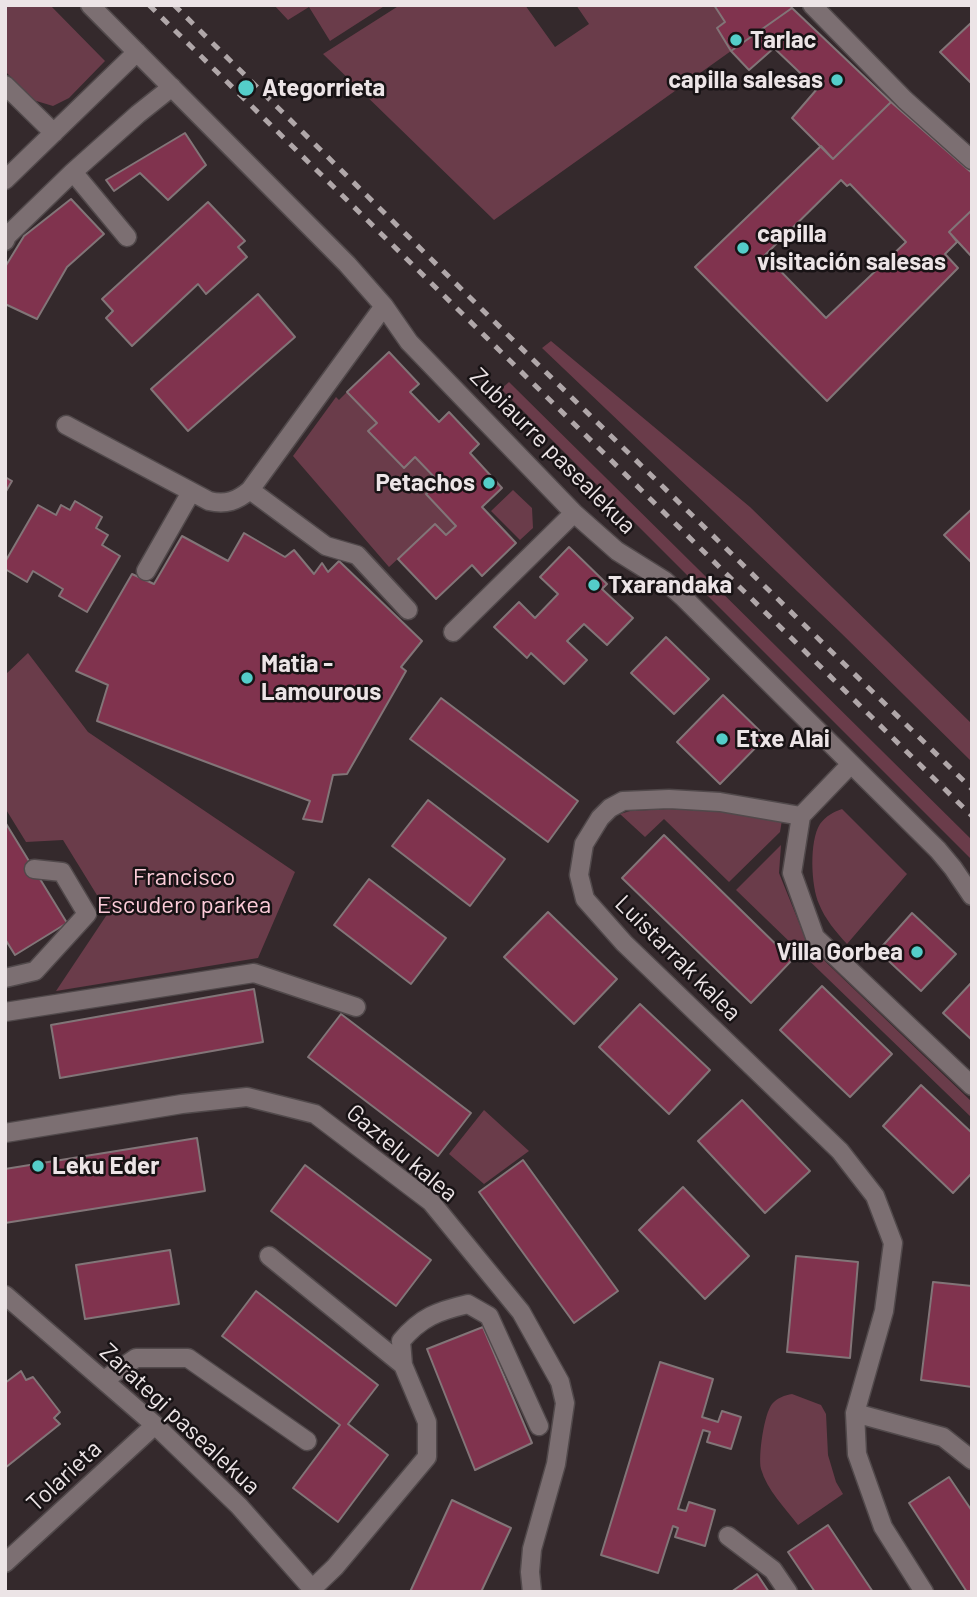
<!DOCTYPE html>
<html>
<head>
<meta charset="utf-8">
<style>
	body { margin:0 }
	#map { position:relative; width:977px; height:1597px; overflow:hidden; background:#34292c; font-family:Barlow,sans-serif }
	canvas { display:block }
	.frame { position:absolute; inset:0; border:7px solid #ece4e6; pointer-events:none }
</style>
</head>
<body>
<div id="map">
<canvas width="977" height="1597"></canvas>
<div class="frame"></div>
</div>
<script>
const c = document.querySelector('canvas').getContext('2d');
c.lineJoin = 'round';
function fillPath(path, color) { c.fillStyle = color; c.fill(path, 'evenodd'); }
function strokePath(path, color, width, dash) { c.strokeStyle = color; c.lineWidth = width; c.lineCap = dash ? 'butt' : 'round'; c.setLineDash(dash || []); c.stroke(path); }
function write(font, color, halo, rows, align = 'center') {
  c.font = font + ' Barlow,sans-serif'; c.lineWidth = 5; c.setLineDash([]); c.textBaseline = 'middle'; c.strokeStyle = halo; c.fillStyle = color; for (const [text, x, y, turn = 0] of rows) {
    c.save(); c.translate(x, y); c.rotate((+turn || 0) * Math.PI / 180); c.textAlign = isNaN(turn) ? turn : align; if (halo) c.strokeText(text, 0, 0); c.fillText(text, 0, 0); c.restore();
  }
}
fillPath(new Path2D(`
	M5 5H50L105 61 69 98 53 106 33 100 5 71Z
	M274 5H386L330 41 309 7 288 20Z
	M400 5H525L555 47 589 24 576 5H714L725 22 717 28 731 51 494 220 323 54Z
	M551 341 750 507 972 724V762L841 633 542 348Z
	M509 382 972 840V860L501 389Z
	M347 392 377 423 368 431 403 468 415 457 439 482 426 494 456 526 446 535 435 525 389 567 293 456 336 397 339 400Z
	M513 490 532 508 533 528 520 540 491 511Z
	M28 653 88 732 295 872 258 958 56 991 108 913 63 840 26 842 5 808V675Z
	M669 809 722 812 782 820 780 832 729 882 664 819 645 837 620 814 630 811Z
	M842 809 907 874 847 944C836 932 825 919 819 904 811 886 809 841 820 824 826 816 833 812 842 809Z
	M781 845 779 873 808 945 972 1102V1118L736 890Z
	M484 1110 529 1151 484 1184 449 1154Z
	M792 1394 821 1405 826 1414 828 1455 836 1482 843 1494 798 1525C785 1508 767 1490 761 1469 758 1456 764 1414 772 1404 777 1398 785 1395 792 1394Z`), '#6a3c4a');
const building = new Path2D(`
	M714 5H790L792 8 731 51 717 28 725 22Z
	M792 8 891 102 833 159 792 118 817 89 774 48 749 70 731 51Z
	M972 22V84L940 52Z
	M891 102 972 173V210L949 232 957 242 945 254 958 268 827 401 695 267 821 146 833 159ZM841 180 847 186 850 184 906 242 826 318 765 255Z
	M185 133 206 165 168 200 140 173 114 191 106 180Z
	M71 199 104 234 67 267 37 319 5 304V267L24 236Z
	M208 202 245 241 238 247 247 257 206 294 198 284 132 346 106 318 113 311 102 299Z
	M972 210V257L949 232Z
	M258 294 295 337 188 431 151 389Z
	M389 352 419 384 410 392 439 422 449 412 479 444 470 453 502 488 482 507 516 543 482 576 472 565 436 599 398 559 435 524 446 535 456 526 426 494 439 482 415 457 404 468 368 431 377 423 347 392Z
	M5 477 12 481 5 493Z
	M75 501 102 517 96 528 108 535 102 545 120 556 87 612 59 596 63 589 33 571 27 582 5 569V562L38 505 56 515 61 505 70 510Z
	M972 509V563L944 535Z
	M244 533 285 557 294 550 314 574 322 563 328 572 339 561 422 641 401 667 406 671 347 774 333 775 322 822 303 819 310 801 97 721 108 685 76 671 132 574 154 584 182 536 228 561Z
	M569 547 607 584 602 589 633 618 607 645 584 624 567 641 587 660 564 684 531 653 527 658 494 627 519 602 535 618 558 594 540 577Z
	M666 637 709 679 674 714 631 673Z
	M723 695 766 737 720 784 677 742Z
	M441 698 578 801 548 842 410 739Z
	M428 800 505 859 470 906 392 846Z
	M5 822 67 923 15 955 5 939Z
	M664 835 792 960 751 1003 622 878Z
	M369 879 446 938 411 984 334 925Z
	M548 912 617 979 574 1024 504 957Z
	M912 913 956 954 921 991 878 951Z
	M972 982V1040L943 1013Z
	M822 986 892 1054 850 1097 780 1030Z
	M254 989 263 1042 60 1078 51 1025Z
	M640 1004 710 1070 669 1114 599 1047Z
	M341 1014 471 1113 438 1156 308 1057Z
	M921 1085 972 1133V1173L953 1193 883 1126Z
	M742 1100 810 1171 765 1213 698 1141Z
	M197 1138 205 1191 5 1223V1169Z
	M523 1160 618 1291 574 1323 479 1192Z
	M305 1165 431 1260 396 1306 271 1211Z
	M683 1187 749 1256 705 1299 639 1230Z
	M170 1250 179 1304 85 1319 76 1265Z
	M796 1256 858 1262 850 1358 787 1352Z
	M933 1282 972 1286V1387L921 1380Z
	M256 1291 378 1385 348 1424 388 1455 338 1522 293 1488 340 1425 222 1336Z
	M483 1327 532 1443 475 1470 427 1349Z
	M660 1362 713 1379 702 1417 718 1422 722 1411 741 1417 731 1449 707 1442 710 1432 703 1430 678 1509 686 1511 689 1502 715 1510 705 1546 675 1537 678 1528 673 1526 658 1573 601 1555Z
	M21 1371 26 1380 33 1377 60 1412 54 1418 60 1424 5 1468V1383Z
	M949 1477 972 1511V1592H967L909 1503Z
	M452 1500 511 1528 481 1592H410Z
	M828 1525 873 1592H815L788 1552Z
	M757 1574 769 1592H731Z`);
fillPath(building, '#80334e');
strokePath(building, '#827578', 2);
const minor = new Path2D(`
	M90 5 347 264 384 306 409 342 574 513 617 551 665 581 684 598 938 850 953 868 972 896
	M812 5 905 100 972 160
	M5 85 54 133
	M5 180 137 52
	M127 237 73 172 138 114 172 87
	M5 241 7 236 73 172
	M66 425 209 501C226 505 237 501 250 490L384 306
	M250 490 326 546 357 555 408 610
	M146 571 191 492
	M453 632 574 513
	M801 816 720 802 669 799 623 801 610 808 600 818 584 844 579 875 585 899 624 943 840 1151 875 1196 893 1243 884 1311 855 1413 857 1454 883 1527 924 1592
	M801 816 792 873 815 937 972 1086
	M801 816 851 764
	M5 978 35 971 87 914 62 872 34 869
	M5 1012 254 973 356 1007
	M5 1133 182 1104 247 1097 315 1114 431 1202 521 1312 560 1382 565 1403 556 1464 532 1549 530 1572 532 1592
	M269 1256 403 1365
	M5 1295 155 1425 239 1506 315 1592
	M104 1380 136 1358H188L307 1441
	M855 1413 943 1437 972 1460
	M728 1536 773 1570 788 1592
	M5 1563 155 1425
	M312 1589 335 1567 427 1457V1422L403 1365 401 1341C421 1317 438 1311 468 1304L489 1316 539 1426`);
strokePath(minor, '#51494b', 21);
strokePath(minor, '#7c6f72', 18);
strokePath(new Path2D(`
	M149 5 972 816
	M174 5 515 342 972 789`), '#b0a7a9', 5, [9, 9]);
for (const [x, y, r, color] of [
	[736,40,7,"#54cdc9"],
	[837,80,7,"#54cdc9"],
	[246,88,9,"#54cdc9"],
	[743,248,7,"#54cdc9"],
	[489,483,7,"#54cdc9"],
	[594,585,7,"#54cdc9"],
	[247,678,7,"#54cdc9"],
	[722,739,7,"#54cdc9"],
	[917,952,7,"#54cdc9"],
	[38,1166,7,"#54cdc9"]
]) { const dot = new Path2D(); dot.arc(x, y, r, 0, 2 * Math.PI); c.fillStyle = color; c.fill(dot); strokePath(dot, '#181315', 2.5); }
write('bold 24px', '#ece4e6', '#181315', [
	["Tarlac",750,40],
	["capilla salesas",823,80,"right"],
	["Ategorrieta",262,88],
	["capilla",757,234],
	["visitación salesas",757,262],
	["Petachos",475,483,"right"],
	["Txarandaka",608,585],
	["Matia -",261,664],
	["Lamourous",261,692],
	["Etxe Alai",736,739],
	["Villa Gorbea",903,952,"right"],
	["Leku Eder",52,1166]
], 'left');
write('24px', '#ece4e6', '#181315', [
	["Zubiaurre pasealekua",553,451,45],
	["Luistarrak kalea",678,958,45],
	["Gaztelu kalea",402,1153,40],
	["Zarategi pasealekua",180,1419,43],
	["Tolarieta",64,1476,-43]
]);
write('24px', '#fcccd9', '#181315', [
	["Francisco",184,877],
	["Escudero parkea",184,905]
]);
</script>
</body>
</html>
